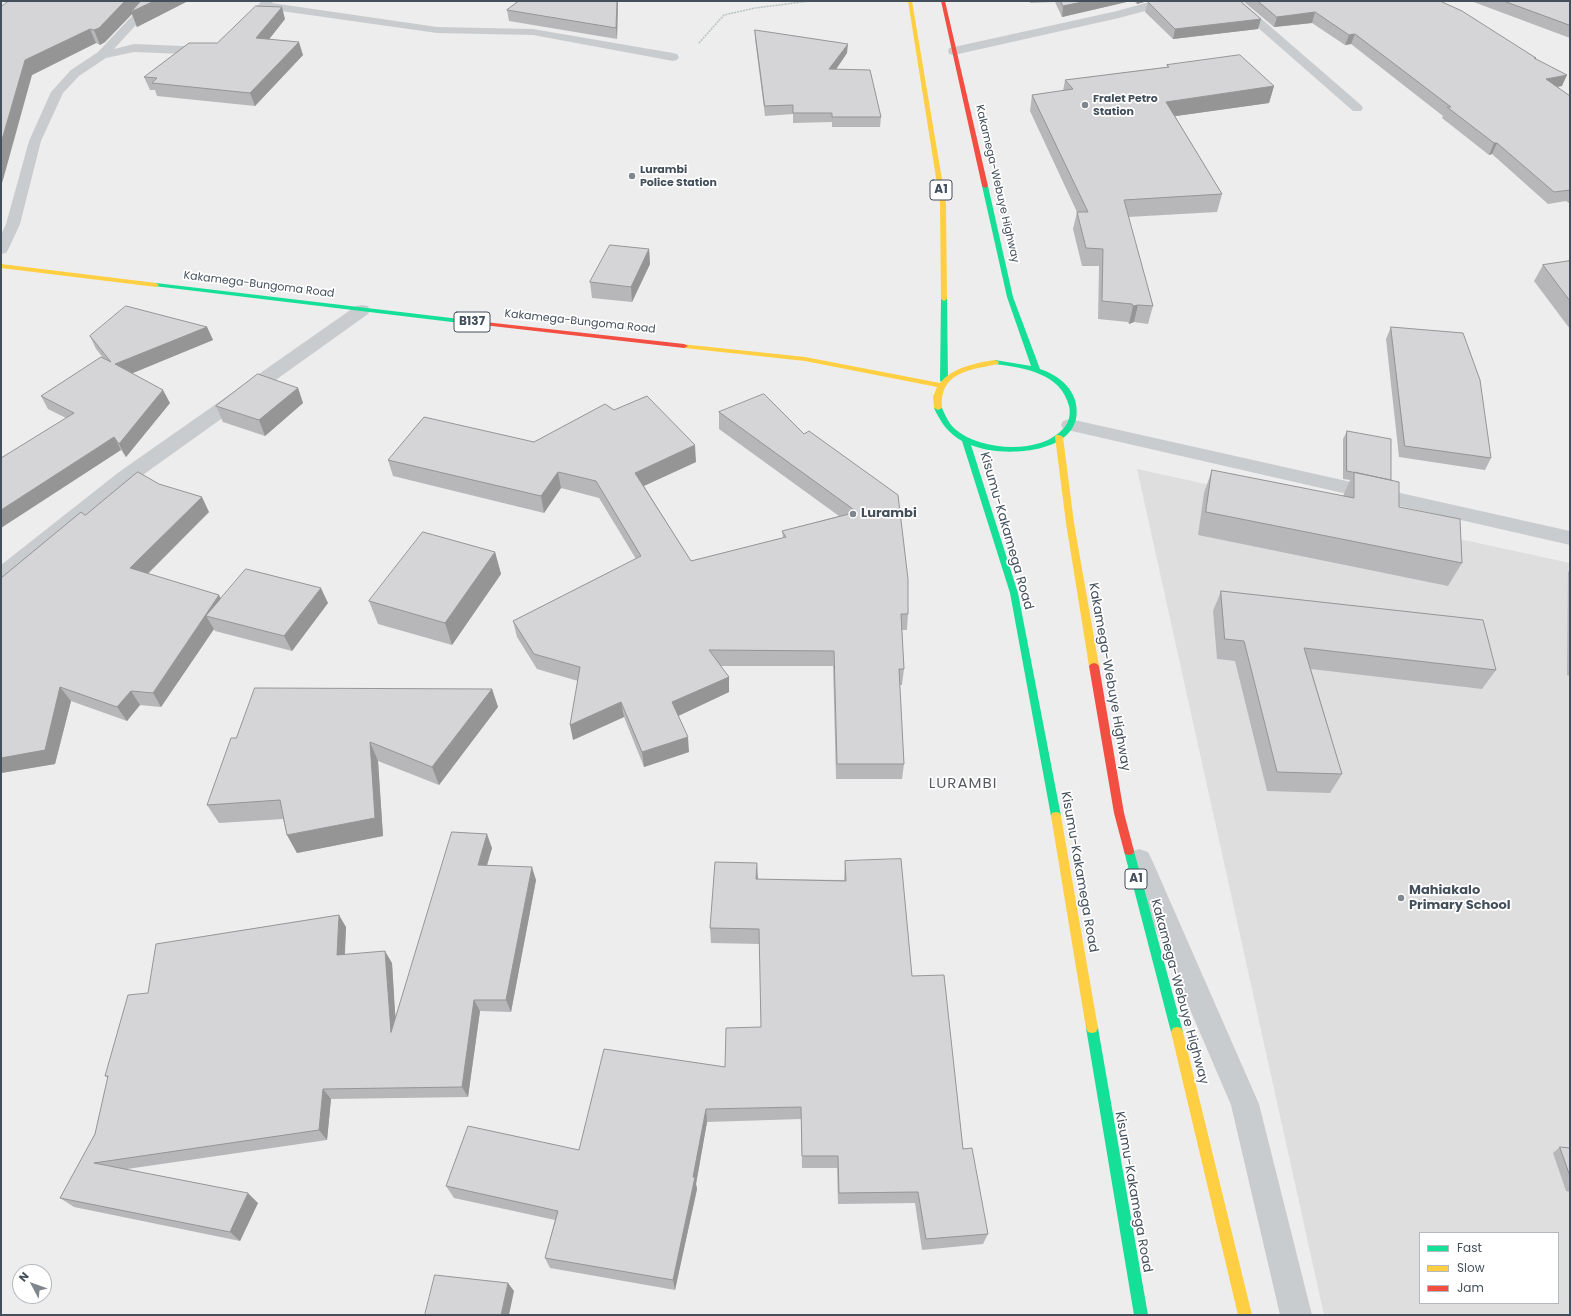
<!DOCTYPE html>
<html>
<head>
<meta charset="utf-8">
<style>
	body { margin:0 }
	#map { position:relative; width:1571px; height:1316px; overflow:hidden; background:#eeeded; font-family:Poppins,sans-serif }
	canvas { display:block }
	.frame { position:absolute; inset:0; border:2px solid #434f5b; pointer-events:none }
	.legend { position:absolute; left:1419px; top:1232px; width:140px; height:72px; box-sizing:border-box; background:#fff; border:1px solid #b4b9bd; margin:0; padding:5px 7px; list-style:none; font-size:12px; color:#434f5b }
	.legend li { display:flex; align-items:center; gap:8px; height:20px }
	.legend b { width:20px; border:1px solid #b4b9bd }
	.north { position:absolute; left:12px; top:1264px; width:40px; height:40px; box-sizing:border-box; background:#fff; border:1px solid #b4b9bd; border-radius:50%; rotate:311deg; font-size:11px; font-weight:700; line-height:16px; text-align:center; color:#434f5b }
	.north::after { content:''; display:block; margin:auto; width:14px; height:18px; background:#7f868e; clip-path:polygon(50% 0,100% 100%,50% 72%,0 100%) }
</style>
</head>
<body>
<div id="map">
<canvas width="1571" height="1316"></canvas>
<div class="frame"></div>
<ul class="legend">
<li><b style="height:5px;background:#16e098"></b>Fast</li>
<li><b style="height:5px;background:#ffcf43"></b>Slow</li>
<li><b style="height:5px;background:#f24e42"></b>Jam</li>
</ul>
<div class="north">N</div>
</div>
<script>
const c = document.querySelector('canvas').getContext('2d');
c.lineJoin = 'round';
function fillPath(path, color) { c.fillStyle = color; c.fill(path, 'evenodd'); }
function strokePath(path, color, width, dash) { c.strokeStyle = color; c.lineWidth = width; c.lineCap = dash ? 'butt' : 'round'; c.setLineDash(dash || []); c.stroke(path); }
function write(font, color, halo, rows, align = 'center') {
  c.font = font + ' Poppins,sans-serif'; c.lineWidth = 3.5; c.setLineDash([]); c.textBaseline = 'middle'; c.strokeStyle = halo; c.fillStyle = color; for (const [text, x, y, turn = 0] of rows) {
    c.save(); c.translate(x, y); c.rotate((+turn || 0) * Math.PI / 180); c.textAlign = isNaN(turn) ? turn : align; if (halo) c.strokeText(text, 0, 0); c.fillText(text, 0, 0); c.restore();
  }
}
fillPath(new Path2D(`
	M1137 469 1570 563V1315H1324ZM1420 1233H1558V1303H1420Z`), '#dfdedf');
strokePath(new Path2D(`
	M699 43 724 15 755 8 810 1`), '#b5c2be', 1.5, [2, 1]);
fillPath(new Path2D(`
	M146 1H158L114 49 134 44 207 47 211 49 213 51 211 53 207 55 134 52 106 58 79 76 63 93 41 141 20 224 8 250 6 253 1 254V235L6 224 29 141 51 92 71 70 98 52Z
	M262 1H274L272 3 437 27 533 29 673 53 677 54 679 57 677 60 673 61 533 35 437 33 267 9 248 27H240L238 25Z
	M1229 1H1241L1361 105 1363 108 1361 111H1353L1232 5Z`), '#c9ccce');
fillPath(new Path2D(`
	M1153 1H1173L1171 4 1119 18 954 55 949 54 948 51 949 48 954 47 1117 11Z
	M362 305 368 306 370 310 368 314 133 482 8 581 1 584V565L119 472 356 306Z
	M1070 419 1570 531V545L1063 429 1061 425 1063 421Z
	M1139 849 1148 852 1152 860 1259 1104 1312 1315H1280L1231 1105 1126 860 1130 852Z`), '#c9ccce');
fillPath(new Path2D(`
	M983 185 988 186 1013 297 1040 369C1055 374 1070 384 1075 400 1090 454 1004 459 971 445L1018 593 1061 816 1060 819 1056 820 1052 819 1051 816 1010 593 962 441C948 433 941 423 934 408L938 406H941C945 414 948 423 955 429 980 451 1040 455 1063 429 1069 423 1071 414 1069 406 1061 373 1024 368 995 364L991 362 995 360 1031 366 1007 297 982 186Z
	M156 283 485 322 488 324 485 326 154 286V284Z
	M944 297 947 299 948 381 944 383 940 381 941 299Z
	M1129 847 1133 848 1134 851 1183 1032 1181 1036 1177 1037 1173 1036 1171 1032 1124 851 1125 848Z
	M1092 1023 1096 1024 1098 1028 1148 1315H1134L1086 1028 1088 1024Z`), '#16e098');
fillPath(new Path2D(`
	M908 1H912L946 203 947 299 944 301 941 299 940 203Z
	M1 264 156 283 159 285 156 287 1 268Z
	M681 344 805 357 940 383C953 367 976 363 995 360L999 362 998 364C970 370 939 372 942 408L938 410 934 408 933 397 937 387 805 361 684 348 680 346Z
	M1056 435H1059L1063 437 1074 523 1099 666 1097 668H1091L1089 666 1066 523 1055 437Z
	M1056 812 1060 813 1061 816 1098 1028 1096 1032 1092 1033 1088 1032 1086 1028 1051 816 1052 813Z
	M1177 1027 1181 1028 1183 1032 1252 1315H1238L1171 1032 1173 1028Z`), '#ffcf43');
fillPath(new Path2D(`
	M941 1H945L988 186 985 188 982 186Z
	M485 322 684 344 688 346 684 348 483 325 482 324Z
	M1094 663 1097 664 1099 666 1124 813 1134 851 1133 854 1129 855 1125 854 1124 851 1114 813 1089 666 1091 664Z`), '#f24e42');
fillPath(new Path2D(`
	M1 1H188L137 27 132 14 105 42 100 45 96 43 32 75 8 2H2Z
	M519 1H618L617 39 509 21 507 10Z
	M1030 1H1131L1062 17 1055 2 1030 3Z
	M1134 1H1148L1137 4Z
	M1243 1H1440L1536 58 1535 59 1562 86 1557 87 1570 96V204L1566 201 1548 204 1492 154 1489 155 1442 118 1443 116 1351 44 1345 45 1312 23 1274 27Z
	M1471 1H1570V38Z
	M1148 2 1258 29 1173 39 1145 12Z
	M285 19 269 39 303 55 255 106 157 96 155 90H150L144 77 217 43Z
	M755 30 847 53 836 70 881 117 880 127H832V122L793 123V114L765 116 755 39Z
	M1167 65 1274 86 1269 103 1175 116 1222 194 1217 212 1128 217 1153 306 1148 324 1134 322 1129 324 1128 322 1098 319 1099 266H1082L1073 229 1077 212 1030 111 1032 95 1063 91 1065 80 1167 67Z
	M649 249 650 264 632 302 592 298 590 282Z
	M1570 261V329L1534 281 1543 265Z
	M207 327 213 340 132 373 170 403 126 457 121 450 66 418 48 409 41 396 104 359 96 349 90 336Z
	M1391 327 1491 458 1485 470 1399 457 1386 339Z
	M298 388 303 403 265 436 223 422 216 406Z
	M614 410 696 462 644 486 691 561 783 538 782 531 839 516 719 429V412L804 434 898 495 908 614 907 630H902L904 669 902 685H899L904 764 902 779H836L833 666H721L729 677V692L678 716 689 752 644 767 624 717 573 740 578 681 537 669 517 637 513 621 636 559 599 498 561 488 544 513 393 476 388 460 534 442Z
	M1347 431 1391 480 1399 507 1462 563 1448 586 1198 535 1204 493 1212 470 1343 496 1350 480 1343 479V439Z
	M209 512 148 574 221 598 328 603 292 651 215 631 214 629 161 707 140 705 127 721 71 701 55 764 1 773V578L85 515Z
	M495 552 501 574 452 645 378 624 369 601Z
	M1570 570V676L1567 675 1568 572Z
	M1221 591 1496 670 1482 689 1311 669 1342 774 1330 793 1267 791 1235 661 1217 659 1213 611Z
	M492 689 498 707 439 785 378 761 383 836 297 853 287 835 283 819 219 823 207 805 236 738Z
	M492 848 487 866 536 880 511 1012 480 1011 468 1097 331 1099 327 1140 127 1169 258 1203 240 1241 74 1207 60 1198 95 1134 108 1078 105 1076 148 993 346 927 345 954 392 963 395 1016Z
	M845 861 912 976 988 1234 983 1244 922 1250 915 1203 838 1204 837 1168H802L801 1119 707 1122 696 1184 697 1189 675 1290 550 1268 545 1258 555 1220 454 1198 446 1186 579 1150 725 1067 761 1027 760 944 711 943 710 928 758 879 844 880Z
	M1560 1147 1570 1148V1192L1566 1191 1553 1153Z`), '#b7b7b9');
fillPath(new Path2D(`
	M125 1H188L137 27 132 14 105 42 100 45 94 30Z
	M617 1H618L617 39 616 28Z
	M1087 1H1131L1062 17 1063 6Z
	M1137 1H1148L1137 4Z
	M282 7 285 19 260 51 256 38Z
	M1315 12 1312 23 1274 27 1277 17Z
	M1261 19 1258 29 1173 39 1175 29Z
	M90 29 96 43 32 75 1 187V143L25 60Z
	M1355 34 1351 44 1345 45 1349 35Z
	M299 42 303 55 255 106 250 93Z
	M848 44 847 53 829 79V69Z
	M1567 75 1562 86 1541 90 1546 79Z
	M1274 86 1269 103 1162 118 1166 102Z
	M1494 143H1497L1492 154 1489 155Z
	M649 249 650 264 632 302 631 287Z
	M1138 305 1134 322 1129 324 1133 306Z
	M207 327 213 340 121 378 115 364Z
	M298 388 303 403 265 436 259 420Z
	M163 390 170 403 126 457 119 444Z
	M114 437 121 450 1 528V510Z
	M695 445 696 462 637 489 635 473Z
	M558 472 561 488 544 513 541 496Z
	M202 497 209 512 138 583 130 568Z
	M495 552 501 574 452 645 445 623Z
	M321 588 328 603 292 651 284 636Z
	M219 595 227 610 206 616 214 629 161 707 153 693Z
	M729 677V692L674 718 672 702Z
	M60 687 71 701 55 764 1 773V758Z
	M492 689 498 707 439 785 432 767Z
	M131 691 140 705 127 721 117 707Z
	M621 702 624 717 573 740 570 725Z
	M688 737 689 752 644 767 642 752Z
	M370 742 378 761 383 836 297 853 287 835Z
	M487 834 492 848 483 878 478 865Z
	M757 863 758 879H756Z
	M532 867 536 880 511 1012 506 1000Z
	M339 915 346 927 344 967 337 955Z
	M385 951 392 963 397 1043 391 1032Z
	M474 1000 480 1011 468 1097 462 1087Z
	M323 1089 331 1099 327 1140 319 1130Z
	M706 1109 707 1122 696 1184 697 1189 675 1290 673 1280Z
	M248 1193 258 1203 240 1241 230 1232Z
	M508 1283 514 1291 509 1315H501Z`), '#959596');
const building = new Path2D(`
	M9 1H125L99 28 94 30 90 29 25 60 1 143V7Z
	M141 1H154L131 12Z
	M519 1H617L616 28 507 10Z
	M1061 1H1087L1063 6Z
	M1151 1H1240L1261 19 1175 29 1148 2Z
	M1258 1H1440L1462 11 1536 58H1534L1567 75 1546 79 1570 96V190L1554 192 1497 143H1494L1447 107H1451L1355 34 1349 35 1315 12 1277 17Z
	M1504 1H1570V25Z
	M256 6 282 7 256 38 299 42 250 93 152 83 157 78 144 77 189 43H217Z
	M755 30 848 44 829 69 870 70 881 117H832V113H793V105L765 106Z
	M1240 55 1274 86 1166 102 1222 194 1124 200 1153 306 1138 305 1133 306 1132 304 1102 301 1103 249 1086 248 1077 212H1088L1032 95 1073 89 1065 80 1169 67 1167 65Z
	M610 245 649 249 631 287 590 282Z
	M1570 261V301L1543 265Z
	M126 306 207 327 115 364 163 390 119 444 114 437 1 510V458L74 413 41 396 101 357 111 362 90 336Z
	M1391 327 1463 333 1480 380 1491 458 1405 446Z
	M258 374 298 388 259 420 216 406Z
	M764 394 804 434 809 431 898 495 908 579V614H901L904 669H899L904 764H837L834 651 709 650 729 677 672 702 688 737 642 752 621 702 570 725 580 667 534 654 513 621 641 556 596 481 558 472 541 496 388 460 424 417 534 442 605 404 614 410 647 396 695 445 635 473 691 561 786 537 782 531 857 512 719 412Z
	M1347 431 1391 439V480L1347 471Z
	M1212 470 1354 498V472L1399 482V507L1460 519 1462 563 1206 512Z
	M138 472 159 484 202 497 130 568 219 595 153 693 131 691 117 707 60 687 45 750 1 758V578L81 512 85 515Z
	M423 532 495 552 445 623 369 601Z
	M246 569 321 588 284 636 206 616Z
	M1221 591 1483 620 1496 670 1304 648 1342 774 1277 772 1244 641 1225 639Z
	M255 688 492 689 432 767 370 742 375 818 287 835 280 800 207 805 231 738H236Z
	M452 832 487 834 478 865 532 867 506 1000H474L462 1087 323 1089 319 1130 94 1163 248 1193 230 1232 60 1198 95 1134 108 1076H105L128 995 148 993 156 944 339 915 337 955 385 951 391 1032Z
	M901 859 912 976 944 975 963 1149 972 1148 988 1234 926 1239 918 1192 839 1193 838 1156H802L801 1107 706 1109 693 1177H695L673 1280 545 1258 558 1211 446 1186 468 1126 579 1150 604 1049 725 1067 726 1028 761 1027 759 929 710 928 715 862 757 863 756 879 846 881 845 861Z
	M1560 1147 1570 1148V1176Z
	M435 1275 508 1283 501 1315H425Z`);
fillPath(building, '#d5d5d7');
strokePath(building, '#959596', 1);
for (const [x, y, r, color] of [
	[1085,105,4,"#7f868e"],
	[632,176,4,"#7f868e"],
	[853,514,4,"#7f868e"],
	[1401,898,4,"#7f868e"]
]) { const dot = new Path2D(); dot.arc(x, y, r, 0, 2 * Math.PI); c.fillStyle = color; c.fill(dot); strokePath(dot, '#fff', 1.5); }
write('bold 11px', '#434f5b', '#fff', [
	["Fralet Petro",1093,99],
	["Station",1093,112],
	["Lurambi",640,170],
	["Police Station",640,183]
], 'left');
write('11px', '#434f5b', '#fff', [
	["Kakamega-Webuye Highway",997,184,77],
	["Kakamega-Bungoma Road",259,285,7],
	["Kakamega-Bungoma Road",580,322,6]
]);
for (const [x, y, w] of [
	[941,190,22],
	[472,322,36],
	[1136,879,22]
]) { const box = new Path2D(); box.roundRect(x - w / 2, y - 10, w, 20, 3); c.fillStyle = '#fff'; c.fill(box); strokePath(box, '#434f5b', 1); }
write('bold 12px', '#434f5b', null, [
	["A1",941,190],
	["B137",472,322],
	["A1",1136,879]
]);
write('bold 13px', '#434f5b', '#fff', [
	["Lurambi",861,514],
	["Mahiakalo",1409,891],
	["Primary School",1409,906]
], 'left');
write('13px', '#434f5b', '#fff', [
	["Kisumu-Kakamega Road",1006,531,74],
	["Kakamega-Webuye Highway",1109,677,80],
	["Kisumu-Kakamega Road",1079,872,80],
	["Kakamega-Webuye Highway",1179,992,75],
	["Kisumu-Kakamega Road",1133,1192,80]
]);
c.letterSpacing = '1px';
write('15px', '#585c62', '#fff', [
	["LURAMBI",963,784]
]);
c.letterSpacing = '0px';
</script>
</body>
</html>
